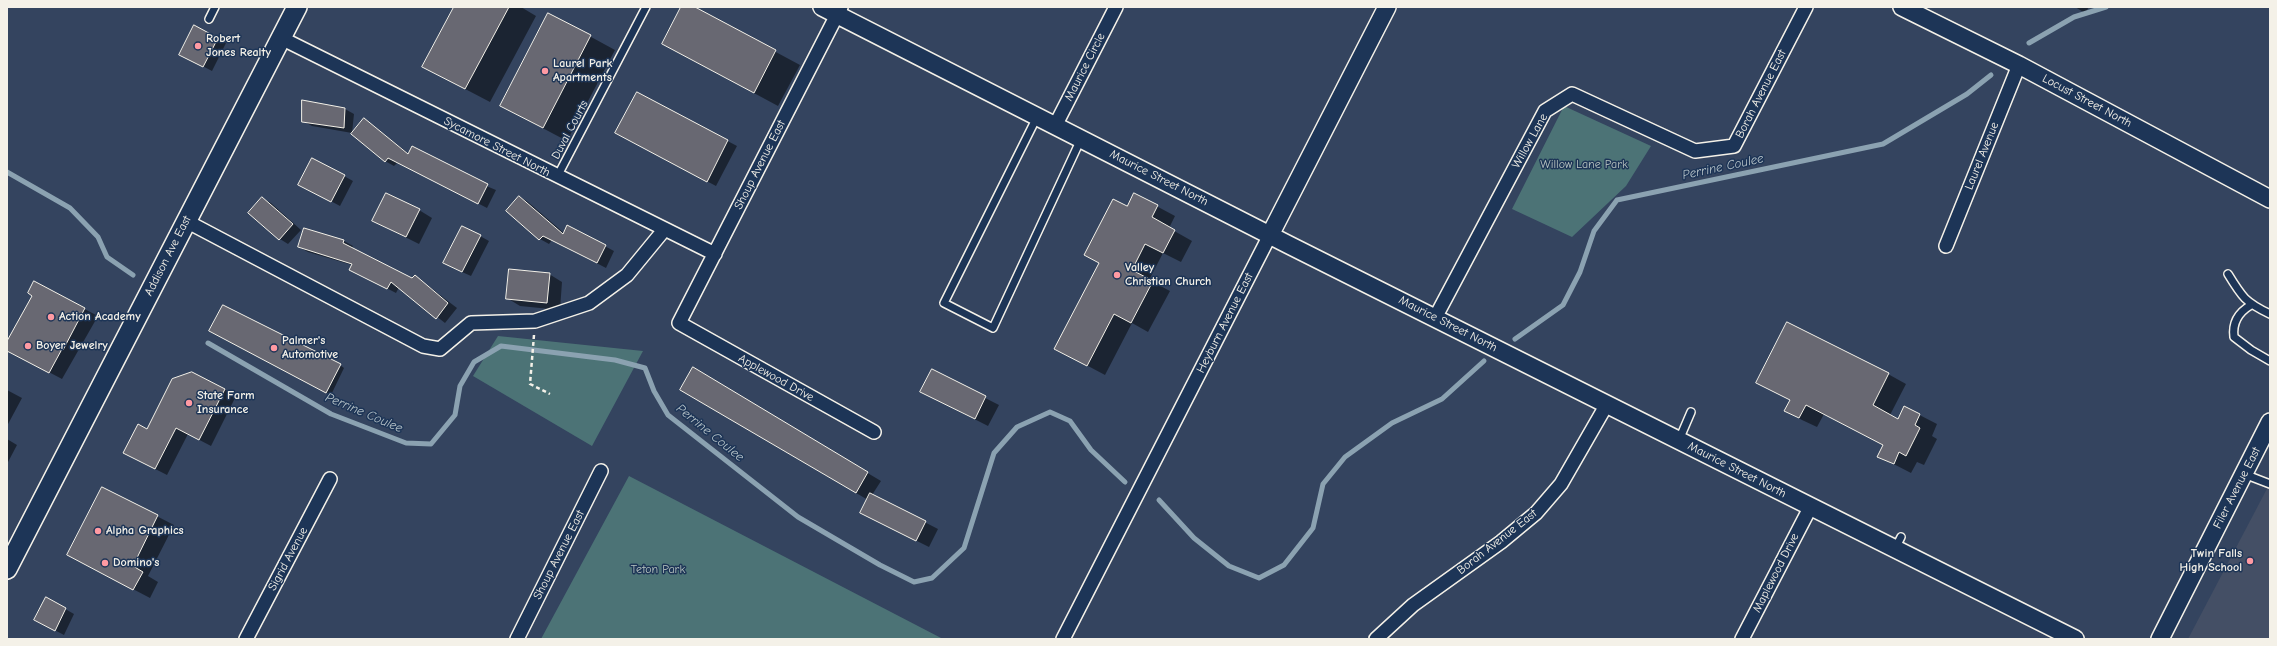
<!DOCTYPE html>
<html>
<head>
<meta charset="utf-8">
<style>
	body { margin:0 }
	#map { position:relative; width:2277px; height:646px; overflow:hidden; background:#34445f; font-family:"Comic Neue",sans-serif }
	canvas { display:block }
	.frame { position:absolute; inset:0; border:8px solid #f4f1e8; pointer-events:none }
</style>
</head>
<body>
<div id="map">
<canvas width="2277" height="646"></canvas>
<div class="frame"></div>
</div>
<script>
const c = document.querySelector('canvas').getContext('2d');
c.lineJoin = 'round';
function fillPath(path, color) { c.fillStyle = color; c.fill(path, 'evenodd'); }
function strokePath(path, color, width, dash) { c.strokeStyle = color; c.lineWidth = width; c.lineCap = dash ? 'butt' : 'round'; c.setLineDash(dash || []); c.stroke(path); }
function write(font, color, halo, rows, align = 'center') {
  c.font = font + ' "Comic Neue",sans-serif'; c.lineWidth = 3; c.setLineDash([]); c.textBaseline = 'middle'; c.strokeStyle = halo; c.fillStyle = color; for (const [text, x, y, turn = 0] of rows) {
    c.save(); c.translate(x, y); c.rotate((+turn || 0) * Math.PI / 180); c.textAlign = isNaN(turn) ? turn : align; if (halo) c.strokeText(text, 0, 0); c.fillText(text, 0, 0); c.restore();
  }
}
fillPath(new Path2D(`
	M2270 483V639H2188Z`), '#444f65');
fillPath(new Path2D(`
	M1564 106 1651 146 1626 186 1572 237 1512 209Z
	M498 336 643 351 592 446 473 376Z
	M629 476 943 639H541Z`), '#4c7376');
fillPath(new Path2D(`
	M455 7H521L536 16 490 102 448 80Z
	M682 7H692L800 65 778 106 687 57Z
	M2075 7H2089L2085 13Z
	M549 14 615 50 567 141 501 106Z
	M218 38 226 43 212 71 189 59Z
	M637 93 737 146 716 186 625 138Z
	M345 109 354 114 352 133 312 126 303 121Z
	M364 119 409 154 496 190 487 208 398 162 394 166 385 161Z
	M344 176 353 181 340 206 308 189Z
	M1134 194 1175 216 1169 228 1192 241 1181 262 1163 253 1149 280 1170 291 1148 332 1132 323 1105 375 1073 358 1127 208Z
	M520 197 528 202 564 233 567 226 614 251 606 268 552 240 549 244 540 239Z
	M262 198 271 203 301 230 288 244 280 239 250 213Z
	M419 210 432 218 419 244 373 221Z
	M304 229 344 241 353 246 352 248 412 279 415 276 457 308 445 323 399 287 396 293 359 274 352 265 308 252 299 247Z
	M480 236 489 241 471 276 453 268Z
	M549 274 562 282 560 310 520 306 507 298Z
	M34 283 98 316 62 379 7 350V344L34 296Z
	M210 331 340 365 344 368 331 395Z
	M693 369 881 481 872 495 938 529 929 547 875 520 868 500 681 390Z
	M932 371 999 405 988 426 935 399Z
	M1888 374 1906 384 1890 415 1898 420 1904 407 1937 424 1932 436 1937 439 1924 465 1917 462 1911 473 1878 456 1884 445 1824 414 1817 427 1802 420 1785 410 1791 400 1758 383Z
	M224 389 236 396 211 446 188 434 167 475 124 453 147 430Z
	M7 390 22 398 7 426Z
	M7 439 17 445 7 464Z
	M102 488 174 525 148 576 158 582 150 598 68 555Z
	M46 598 74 614 64 635 43 624Z`), '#0007');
strokePath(new Path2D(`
	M2029 43 2074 17 2106 7
	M7 172 70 208 98 237 107 257 133 275
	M1515 339 1563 305 1580 272 1594 231 1617 200 1883 144 1967 94 1991 75
	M208 343 331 414 406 443 431 444 455 415 460 386 474 362 501 346 615 360 645 368 654 391 668 415 798 517 880 565 914 582 932 578 964 548 994 453 1017 427 1050 412 1070 421 1091 450 1125 482
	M1159 500 1194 538 1229 566 1259 578 1284 565 1313 528 1323 484 1345 457 1392 423 1442 399 1484 361`), '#8ba2b1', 5);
const building = new Path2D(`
	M454 7H509L465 89 422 67Z
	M681 7H695L776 50 754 93 662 44Z
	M548 13 591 35 543 128 500 106Z
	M194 25 218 38 203 67 179 55Z
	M637 92 728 140 707 182 615 133Z
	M302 100 345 108 344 128 302 122Z
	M364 118 408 154 412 146 488 184 478 204 388 158 385 162 351 134Z
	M312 158 345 175 331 202 298 185Z
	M386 193 420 209 406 237 372 221Z
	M1134 193 1158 205 1152 217 1175 230 1163 253 1145 244 1132 270 1153 281 1131 323 1114 314 1087 366 1054 349 1099 263 1084 255 1113 199 1127 206Z
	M519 196 563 234 567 225 606 245 597 263 543 236 539 240 506 211Z
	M262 197 293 224 279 240 248 213Z
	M462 226 481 235 462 272 443 263Z
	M304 228 344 240 343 243 412 278 415 275 448 303 436 319 391 282 387 289 349 270 352 264 298 247Z
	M509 269 550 273 547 303 506 299Z
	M34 281 85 308 63 350 62 349 49 373 7 351V341L32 296 28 293Z
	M223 305 341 364 326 393 209 331Z
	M1787 322 1889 373 1873 405 1898 419 1904 406 1920 414 1915 425 1920 428 1906 456 1899 452 1894 464 1877 457 1883 445 1806 405 1799 418 1784 411 1790 400 1756 383Z
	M693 367 868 472 856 493 680 390Z
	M932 369 986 396 975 419 920 392Z
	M192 372 225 389 199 440 176 428 155 469 123 453 138 424 147 429 172 379Z
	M102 487 158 515 133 566 143 572 133 590 67 555Z
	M870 493 926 521 916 541 860 513Z
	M46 597 66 608 55 631 34 620Z`);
fillPath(building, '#686872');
strokePath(building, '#f4f1e8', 1);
const service = new Path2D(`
	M209 19 215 7
	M1037 117 944 303 993 328 1081 139
	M557 177 646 7
	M2228 274C2242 297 2245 302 2270 314
	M2251 305C2239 312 2232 322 2234 337L2251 350 2270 361
	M1679 440 1691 412
	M2244 474 2270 484
	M1895 549 1901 537`);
const minor = new Path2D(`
	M841 7 679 323 874 432
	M281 38 715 254
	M1055 126 1116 7
	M186 221 423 346 440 349 471 323 535 321 589 303 627 275 664 230
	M1946 246 2019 65
	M1435 318 1545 111 1572 94 1695 151 1734 146 1806 7
	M246 639 330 479
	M517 639 601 471
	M1063 639 1270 235
	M1376 639 1413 605 1501 542 1536 513 1561 484 1607 404
	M1742 639 1811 506`);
const tertiary = new Path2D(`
	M822 7 1289 245 2075 639
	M1902 7 2019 65 2270 199
	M1270 235 1387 7
	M2160 639 2270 422`);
const secondary = new Path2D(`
	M7 569 297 7`);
strokePath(service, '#f4f1e8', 10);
strokePath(minor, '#f4f1e8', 16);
strokePath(tertiary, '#f4f1e8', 20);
strokePath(secondary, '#f4f1e8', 22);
strokePath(new Path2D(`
	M534 335 530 384 550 394`), '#f4f1e8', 2.5, [4, 3]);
strokePath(service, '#1d3557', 7);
strokePath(minor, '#1d3557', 13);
strokePath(tertiary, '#1d3557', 17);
strokePath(secondary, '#1d3557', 19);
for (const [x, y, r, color] of [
	[198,46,4,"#ff9aa2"],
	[545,71,4,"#ff9aa2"],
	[1117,275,4,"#ff9aa2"],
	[51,317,4,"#ff9aa2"],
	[28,346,4,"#ff9aa2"],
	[274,348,4,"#ff9aa2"],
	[189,403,4,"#ff9aa2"],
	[98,531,4,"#ff9aa2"],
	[2250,561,4,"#ff9aa2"],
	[105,563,4,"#ff9aa2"]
]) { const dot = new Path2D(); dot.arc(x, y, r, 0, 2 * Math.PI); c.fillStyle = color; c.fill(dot); strokePath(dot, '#1d3557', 1.5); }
write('bold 12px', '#f4f1e8', '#1d3557', [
	["Robert",206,39],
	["Jones Realty",206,53],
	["Laurel Park",553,64],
	["Apartments",553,78],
	["Valley",1125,268],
	["Christian Church",1125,282],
	["Action Academy",59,317],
	["Palmer's",282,341],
	["Automotive",282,355],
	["Boyer Jewelry",36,346],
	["State Farm",197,396],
	["Insurance",197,410],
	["Alpha Graphics",106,531],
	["Twin Falls",2242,554,"right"],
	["High School",2242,568,"right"],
	["Domino's",113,563]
], 'left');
write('12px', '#f4f1e8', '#1d3557', [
	["Maurice Circle",1085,67,-63],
	["Borah Avenue East",1761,94,-63],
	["Locust Street North",2087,101,28],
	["Duval Courts",570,130,-62],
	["Willow Lane",1530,141,-61],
	["Sycamore Street North",497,147,27],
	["Laurel Avenue",1982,156,-68],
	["Shoup Avenue East",760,165,-63],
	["Maurice Street North",1159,178,27],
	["Addison Ave East",168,256,-63],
	["Heyburn Avenue East",1225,323,-63],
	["Maurice Street North",1448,324,27],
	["Applewood Drive",776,378,29],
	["Maurice Street North",1737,470,27],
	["Filer Avenue East",2237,488,-63],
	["Borah Avenue East",1497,542,-38],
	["Shoup Avenue East",559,555,-63],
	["Sigrid Avenue",288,559,-62],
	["Maplewood Drive",1776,573,-63]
]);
write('12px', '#b9c5c0', '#1d3557', [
	["Willow Lane Park",1584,165],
	["Teton Park",658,570]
]);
write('italic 13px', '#b7c3c8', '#1d3557', [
	["Perrine Coulee",1723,167,-12],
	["Perrine Coulee",364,413,23],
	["Perrine Coulee",710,433,39]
]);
</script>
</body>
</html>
